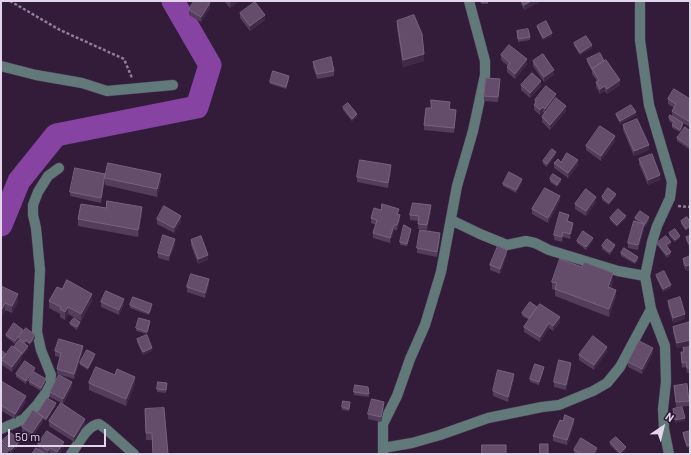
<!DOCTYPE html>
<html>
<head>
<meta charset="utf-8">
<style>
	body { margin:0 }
	#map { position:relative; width:691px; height:455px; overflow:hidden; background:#321c3a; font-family:Barlow,sans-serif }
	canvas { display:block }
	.frame { position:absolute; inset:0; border:2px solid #e4d6ea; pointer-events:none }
	.north { position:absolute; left:643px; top:407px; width:40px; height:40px; -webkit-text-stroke:3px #281330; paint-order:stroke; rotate:35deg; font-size:11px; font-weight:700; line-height:16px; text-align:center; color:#e4d6ea }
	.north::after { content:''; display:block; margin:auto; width:14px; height:18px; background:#e4d6ea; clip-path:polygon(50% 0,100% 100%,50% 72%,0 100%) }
	.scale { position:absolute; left:8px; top:429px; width:98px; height:18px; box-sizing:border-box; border:2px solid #e4d6ea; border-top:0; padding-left:5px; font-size:12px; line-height:14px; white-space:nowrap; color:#e4d6ea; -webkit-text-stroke:3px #281330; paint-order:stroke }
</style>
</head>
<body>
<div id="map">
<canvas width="691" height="455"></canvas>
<div class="frame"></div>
<div class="north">N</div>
<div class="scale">50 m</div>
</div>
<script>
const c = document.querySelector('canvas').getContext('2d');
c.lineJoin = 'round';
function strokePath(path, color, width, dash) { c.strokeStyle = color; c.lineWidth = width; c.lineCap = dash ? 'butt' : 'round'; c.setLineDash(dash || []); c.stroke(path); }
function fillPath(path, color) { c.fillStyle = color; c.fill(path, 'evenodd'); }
strokePath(new Path2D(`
	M1 225 19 181 56 135 197 107 210 65 173 1`), '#8743a1', 23);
const minor = new Path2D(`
	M640 1V40L649 105 672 182 670 198 657 226 652 242 645 276 651 309 665 346 666 382 663 409 664 429 669 454
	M1 66 36 75 82 83 107 91 173 85
	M451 220 480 234 507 245 526 241 535 243 549 250 618 271 645 276
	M1 429 24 419 37 405 45 394 50 384 51 375 41 350 37 332 40 270 36 228 33 215V205L38 192 48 176 59 168
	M383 448 412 443 440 435 488 418 542 407 559 405 593 391 607 383 620 367 651 309
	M71 454C79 444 86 426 99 424L106 429 134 454
	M383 454V424L397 396 410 359 425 325 441 272 457 186 473 131 485 75V61L469 1`);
strokePath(minor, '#4e3a56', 11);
strokePath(new Path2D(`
	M10 1 60 30 124 59 132 78
	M678 206 690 207`), '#8f7e96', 2.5, [3, 2]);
strokePath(minor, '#627979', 10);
fillPath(new Path2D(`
	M224 1H239L230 8Z
	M481 1H488V4H481Z
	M520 1H541L524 10Z
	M210 8 201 22 189 15V10Z
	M240 13 265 20 250 31 240 18Z
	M397 21 424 61 403 67 397 28Z
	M537 26 552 36 543 40 537 28Z
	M517 31 530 37V40L518 42Z
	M574 43 592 48 580 55 574 46Z
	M501 55 527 64 515 79 507 72V67L508 66 501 60Z
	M587 59 604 61 620 85 607 94 605 91 600 94 596 87V82L597 81 592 74V71L587 62Z
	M533 61 554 75 544 82 533 66Z
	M313 62 334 71V76L317 79 313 67Z
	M289 79 286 89 270 84V82Z
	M500 84 498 102 484 101V96Z
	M521 85 541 86 530 98 521 90Z
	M556 98 566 111 550 130 542 122V117L544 113 543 112 540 115 534 110V105L535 104V100Z
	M668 99H690V127L683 123V126L680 132 672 128V125L673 124 669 121V118L672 116V111L674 108 668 104Z
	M450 106 449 109 456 115 454 133 424 130V125L431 108Z
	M343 107 357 117 352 121 343 110Z
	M616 114 636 115 620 124 616 116Z
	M623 125 649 150 634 156 623 130Z
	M690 131V148L689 149 677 141V138Z
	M615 141 601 161 586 150V146Z
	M556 154 547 167 543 164V161Z
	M639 159 660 180 648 185 639 164Z
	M561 162 578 165 568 178 554 168V163Z
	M391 170 388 188 357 182V177Z
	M105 178 161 181 157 197 105 185V179L101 203 70 196V192Z
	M550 179 561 182 557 187 550 182Z
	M522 182 516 193 503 186V184Z
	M616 196 609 205 602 200V197Z
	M560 201 548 223 532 214V209Z
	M596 202 586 216 575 209V204Z
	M106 208 142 214 138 237 78 226V219Z
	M381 210 399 214V215L400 220 397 230H394L390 243 373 238V233L376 225 371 223V218Z
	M431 210 427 230 418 229 419 221 410 220V215Z
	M687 217 686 231 681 224V221Z
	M610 218H626L617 227 610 220Z
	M635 218 649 220 645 227 644 226V229L638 250 628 248V243L638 222 635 220Z
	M157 219 181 221 174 233 157 224Z
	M569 220 568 221 573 228 570 239 563 237 562 242 554 240V235Z
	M411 232 407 246 400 245V242Z
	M669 233 680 238 675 242 669 236Z
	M690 236V249L686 240V237Z
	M440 238 437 257 417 253V248Z
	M191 240 208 260 198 264 191 245Z
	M593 240 586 250 577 243V241Z
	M657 243 671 245 667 247 671 255 667 258 657 245Z
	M175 244 169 261 158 258V253Z
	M602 246 615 247 610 255 602 249Z
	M621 253 638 260 635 264 621 256Z
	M507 255 500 274 490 270V265Z
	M690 256V270L686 271 683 264V259Z
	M656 275 671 288 663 292 656 277Z
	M613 280 611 288 616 297 609 317 555 296V290L552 289V282Z
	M209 284 205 298 187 292V287Z
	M1 286 18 302 12 313 5 310Z
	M62 289 92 301 81 321 68 314 65 320 60 317V314L49 308V301Z
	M668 301 685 319 673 323 668 306Z
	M101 302 124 304 119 315 101 307Z
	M130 305 152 307 149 315 130 308Z
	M537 308 560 322 553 331 549 328 540 342 524 332V327L529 320 522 316V313Z
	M690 322V345L677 348 673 332V327Z
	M70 323 80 324 77 330 70 325Z
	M150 324 147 334 136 331V328Z
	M23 332 35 338 30 345 26 342 25 344 28 349 22 356V358L12 372 2 365 1 350 6 355 14 347 19 340V338L15 344 6 337V335Z
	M137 339 152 351 143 355 137 342Z
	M690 347V373H687L686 367 682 368 681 357V352H683V348Z
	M55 351H83L74 379 57 374V369L60 357 55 356Z
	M607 351 594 370 579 360V355Z
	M653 353 642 374 628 367V362Z
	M95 357 88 370 80 365V363Z
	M571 368 566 390 554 387V382Z
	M544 369 539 385 530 382V379Z
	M35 371 26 384 16 377V374Z
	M514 379 508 402 493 396V391Z
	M1 381 26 401 15 419 2 411 1 413Z
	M29 381 46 382 41 391 29 384Z
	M89 383 135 384 126 406 89 390Z
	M355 385 368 387 369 397 354 395Z
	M167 386 166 393 157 392V389Z
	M674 386 689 401V406L676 407Z
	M72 387 63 404 50 397V392Z
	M350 404 349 411 342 410V407Z
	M56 405 46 421 43 419V421L32 438 22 432V427L38 413Z
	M384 407 381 422 368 419V414Z
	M145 409 168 454H153L152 440H146Z
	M49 421 85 424 74 442 49 426Z
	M563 421 574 424 567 445 553 441V436Z
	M690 431V447L687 448 683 436V433Z
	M2 441 20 444 11 453 2 444Z
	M610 442 626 450 621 454H619L610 445Z
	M38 444 64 447 59 454H52L50 453 49 454H32L38 449Z
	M574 450 597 453 596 454H574Z`), '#533d5c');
fillPath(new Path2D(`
	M233 1H239L230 8V3Z
	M531 1H541L524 10V5Z
	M210 3V8L201 22V17Z
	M265 15V20L250 31V26Z
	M552 33V36L543 40V38Z
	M592 45V48L580 55V53Z
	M424 54V61L403 67V60Z
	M527 59V64L515 79V74Z
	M554 70V75L544 82V77Z
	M620 80V85L607 94V89Z
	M541 81V86L530 98V93Z
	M605 86V91L600 94V89Z
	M556 94V99L545 114V109Z
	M566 106V111L550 130V125Z
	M543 107V112L540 115V110Z
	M636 112V115L620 124V121Z
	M357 114V117L352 121V119Z
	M683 123V126L680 132V130Z
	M615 136V141L601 161V156Z
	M649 145V150L634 156V151Z
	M556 152V154L547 167V164Z
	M578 160V165L568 178V173Z
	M391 165V170L388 188V183Z
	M105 174V179L101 203V198Z
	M161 174V181L157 197V189Z
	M660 175V180L648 185V180Z
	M522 179V182L516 193V190Z
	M561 179V182L557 187V185Z
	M616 194V196L609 205V203Z
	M560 196V201L548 223V218Z
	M596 197V202L586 216V211Z
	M431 205V210L427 230V225Z
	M142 207V214L138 237V230Z
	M400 215V220L397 230V225Z
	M181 216V221L174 233V228Z
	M626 216V218L617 227V225Z
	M649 217V220L645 227V224Z
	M573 223V228L570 239V234Z
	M644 224V229L638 250V245Z
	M394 225V230L390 243V238Z
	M690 226V228L686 231V229Z
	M411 229V232L407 246V244Z
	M563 232V237L562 242V237Z
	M440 233V238L437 257V252Z
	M680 236V238L675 242V240Z
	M593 238V240L586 250V247Z
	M175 239V244L169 261V256Z
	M671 242V245L666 248V245Z
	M615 245V247L610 255V252Z
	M507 250V255L500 274V269Z
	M671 252V255L667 258V255Z
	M208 255V260L198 264V259Z
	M638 257V260L635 264V262Z
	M690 265V270L686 271V266Z
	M613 273V280L608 294V287Z
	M209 279V284L205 298V293Z
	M671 285V288L663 292V289Z
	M616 290V297L609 317V309Z
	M18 294V302L12 313V306Z
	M92 294V301L81 321V314Z
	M124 299V304L119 315V310Z
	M5 303V310L1 319V311Z
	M152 304V307L149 315V313Z
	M68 307V314L65 320V312Z
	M685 314V319L673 323V318Z
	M560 317V322L553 331V326Z
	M80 322V324L77 330V327Z
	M549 323V328L540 342V337Z
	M23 330V332L15 344V341Z
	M35 335V338L30 345V343Z
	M690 340V345L677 348V343Z
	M28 346V349L22 356V358L12 372V367Z
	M83 346V351L74 379V374Z
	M607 347V351L594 370V365Z
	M152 348V351L143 355V352Z
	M653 348V353L642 374V369Z
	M95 354V357L88 370V368Z
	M571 363V368L566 390V385Z
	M544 367V369L539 385V382Z
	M35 368V371L26 384V381Z
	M514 374V379L508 402V397Z
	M135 377V384L126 406V399Z
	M46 379V382L41 391V388Z
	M72 382V387L63 404V399Z
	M26 396V401L15 419V414Z
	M384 402V407L381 422V417Z
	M56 403V405L46 421V419Z
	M2 406V411L1 413V408Z
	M43 417V421L32 438V433Z
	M685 418V421L675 423V420Z
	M85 419V424L74 442V437Z
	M574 419V424L567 445V440Z
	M20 441V444L11 453V450Z
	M64 442V447L59 454H57V452Z
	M690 445V447L687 448V446Z
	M626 447V450L621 454H620V453Z
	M50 448V453L49 454H48V451Z
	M597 448V453L596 454H593Z`), '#3f2948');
const building = new Path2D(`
	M194 1H207L210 3 201 17 189 10Z
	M481 1H488V2H481Z
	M522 1H531L524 5Z
	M255 2 265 15 250 26 240 13Z
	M414 15 422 34 424 54 403 60 397 21Z
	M546 21 552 33 543 38 537 26Z
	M528 29 530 37 518 39 517 31Z
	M586 36 592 45 580 53 574 43Z
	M509 45 527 59 515 74 507 67 510 63 501 55Z
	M600 53 604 61 592 69 587 59Z
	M543 54 554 70 544 77 533 61Z
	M331 57 334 71 317 74 313 62Z
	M606 60 620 80 607 89 605 86 600 89 596 82 599 80 592 69Z
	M273 71 289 76 286 87 270 82Z
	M532 73 541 81 530 93 521 85Z
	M486 78 500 79 498 97 484 96Z
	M546 86 556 94 545 109 543 107 540 110 534 105 536 102 535 100Z
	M674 89 690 99V122L672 111 676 104 668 99Z
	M556 98 566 106 550 125 542 117Z
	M431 100 450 102 449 109 456 110 454 128 424 125 426 108H431Z
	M348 103 357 114 352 119 343 107Z
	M631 105 636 112 620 121 616 114Z
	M670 115 683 123 680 130 672 125 674 122 669 118Z
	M637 119 649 145 634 151 623 125Z
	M600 126 615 136 601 156 586 146Z
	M685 127 690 131V145L689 146 677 138Z
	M552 149 556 152 547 164 543 161Z
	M567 153 578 160 568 173 554 163 558 159 561 162Z
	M652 154 660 175 648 180 639 159Z
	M360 160 391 165 388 183 357 177Z
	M108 163 161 174 157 189 105 178Z
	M75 168 105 174 101 198 70 192Z
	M509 172 522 179 516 190 503 184Z
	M553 174 561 179 557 185 550 179Z
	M545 188 560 196 548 218 532 209Z
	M608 188 616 194 609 203 602 197Z
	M586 189 596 197 586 211 575 204Z
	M107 201 142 207 138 230 78 219 81 204 106 208Z
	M413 203 431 205 427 225 418 224 419 216 410 215Z
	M382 204 399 209 397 214 400 215 397 225H394L390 238 373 233 377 220 371 218 374 208 381 210Z
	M164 206 181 216 174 228 157 219Z
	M618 209 626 216 617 225 610 218Z
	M640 211 649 217 645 224 635 218Z
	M560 212 569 215 567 221 573 223 570 234 563 232 562 237 554 235Z
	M687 217 690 222V226L686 229 681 221Z
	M634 221 644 224 638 245 628 243Z
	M404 225 411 229 407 244 400 242Z
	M675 229 680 236 675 240 669 233Z
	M420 230 440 233 437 252 417 248Z
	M583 231 593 238 586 247 577 241Z
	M163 235 175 239 169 256 158 253Z
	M201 236 208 255 198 259 191 240Z
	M666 236 671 242 666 245 671 252 667 255 657 243Z
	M690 236V246L686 237Z
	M607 239 615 245 610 252 602 246Z
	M498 246 507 250 500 269 490 265Z
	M624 248 638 257 635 262 621 253Z
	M690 256V265L686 266 683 259Z
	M560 259 582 267 584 262 613 273 608 287 616 290 609 309 555 289 557 283 552 282Z
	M664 271 671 285 663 289 656 275Z
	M191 274 209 279 205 293 187 287Z
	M67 280 92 294 81 314 68 307 65 312 60 309 61 307 49 301 57 287 62 289Z
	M1 286 18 294 12 306 5 303 1 311Z
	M106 291 124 299 119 310 101 302Z
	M133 297 152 304 149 313 130 305Z
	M680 297 685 314 673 318 668 301Z
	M530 302 537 307 529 318 522 313Z
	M540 304 560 317 553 326 549 323 540 337 524 327Z
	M74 318 80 322 77 327 70 323Z
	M139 318 150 321 147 332 136 328Z
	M690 322V340L677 343 673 327Z
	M14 323 23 330 15 341 6 335Z
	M26 328 35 335 30 343 26 340 24 342 19 338Z
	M147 335 152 348 143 352 137 339Z
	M593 336 607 347 594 365 579 355Z
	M59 339 83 346 74 374 57 369 61 353 55 351Z
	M19 340 28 346 22 354 14 347Z
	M639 341 653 348 642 369 628 362Z
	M12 346 22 353 12 367 2 360Z
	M690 347V368H687L686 362 682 363 681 352H684L683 348Z
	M1 350 6 354 1 360Z
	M87 350 95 354 88 368 80 363Z
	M559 360 571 363 566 385 554 382Z
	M25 361 35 368 26 381 16 374Z
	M535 364 544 367 539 382 530 379Z
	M96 367 115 375 117 369 135 377 126 399 89 383Z
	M498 370 514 374 508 397 493 391Z
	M34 372 46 379 41 388 29 381Z
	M59 375 72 382 63 399 50 392Z
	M1 381 26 396 15 414 2 406 1 408Z
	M158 382 167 383 166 390 157 389Z
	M687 384 689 401 676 402 674 386Z
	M355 385 368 387 369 394 354 392Z
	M47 398 56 403 46 419 38 413Z
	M372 399 384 402 381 417 368 414Z
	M343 401 350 402 349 409 342 407Z
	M61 403 85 419 74 437 49 421Z
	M682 407 685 418 675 420 673 409Z
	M164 408 168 454H153L152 433H146L145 409Z
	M33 410 43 417 32 433 22 427Z
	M565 415 574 419 567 440 553 436 560 420 563 421Z
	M47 431 64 442 57 452 50 448 48 451 38 444Z
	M690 431V445L687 446 683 433Z
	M11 433 20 441 11 450 2 441Z
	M616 437 626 447 620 453 610 442Z
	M581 438 597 448 593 454H579V453L574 450Z
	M1 443 9 450 6 454H1Z
	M540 444H548V454H540Z
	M482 445H506V454H482Z
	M36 448 46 454H32Z`);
fillPath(building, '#634d6b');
strokePath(building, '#77627f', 1);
</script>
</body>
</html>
